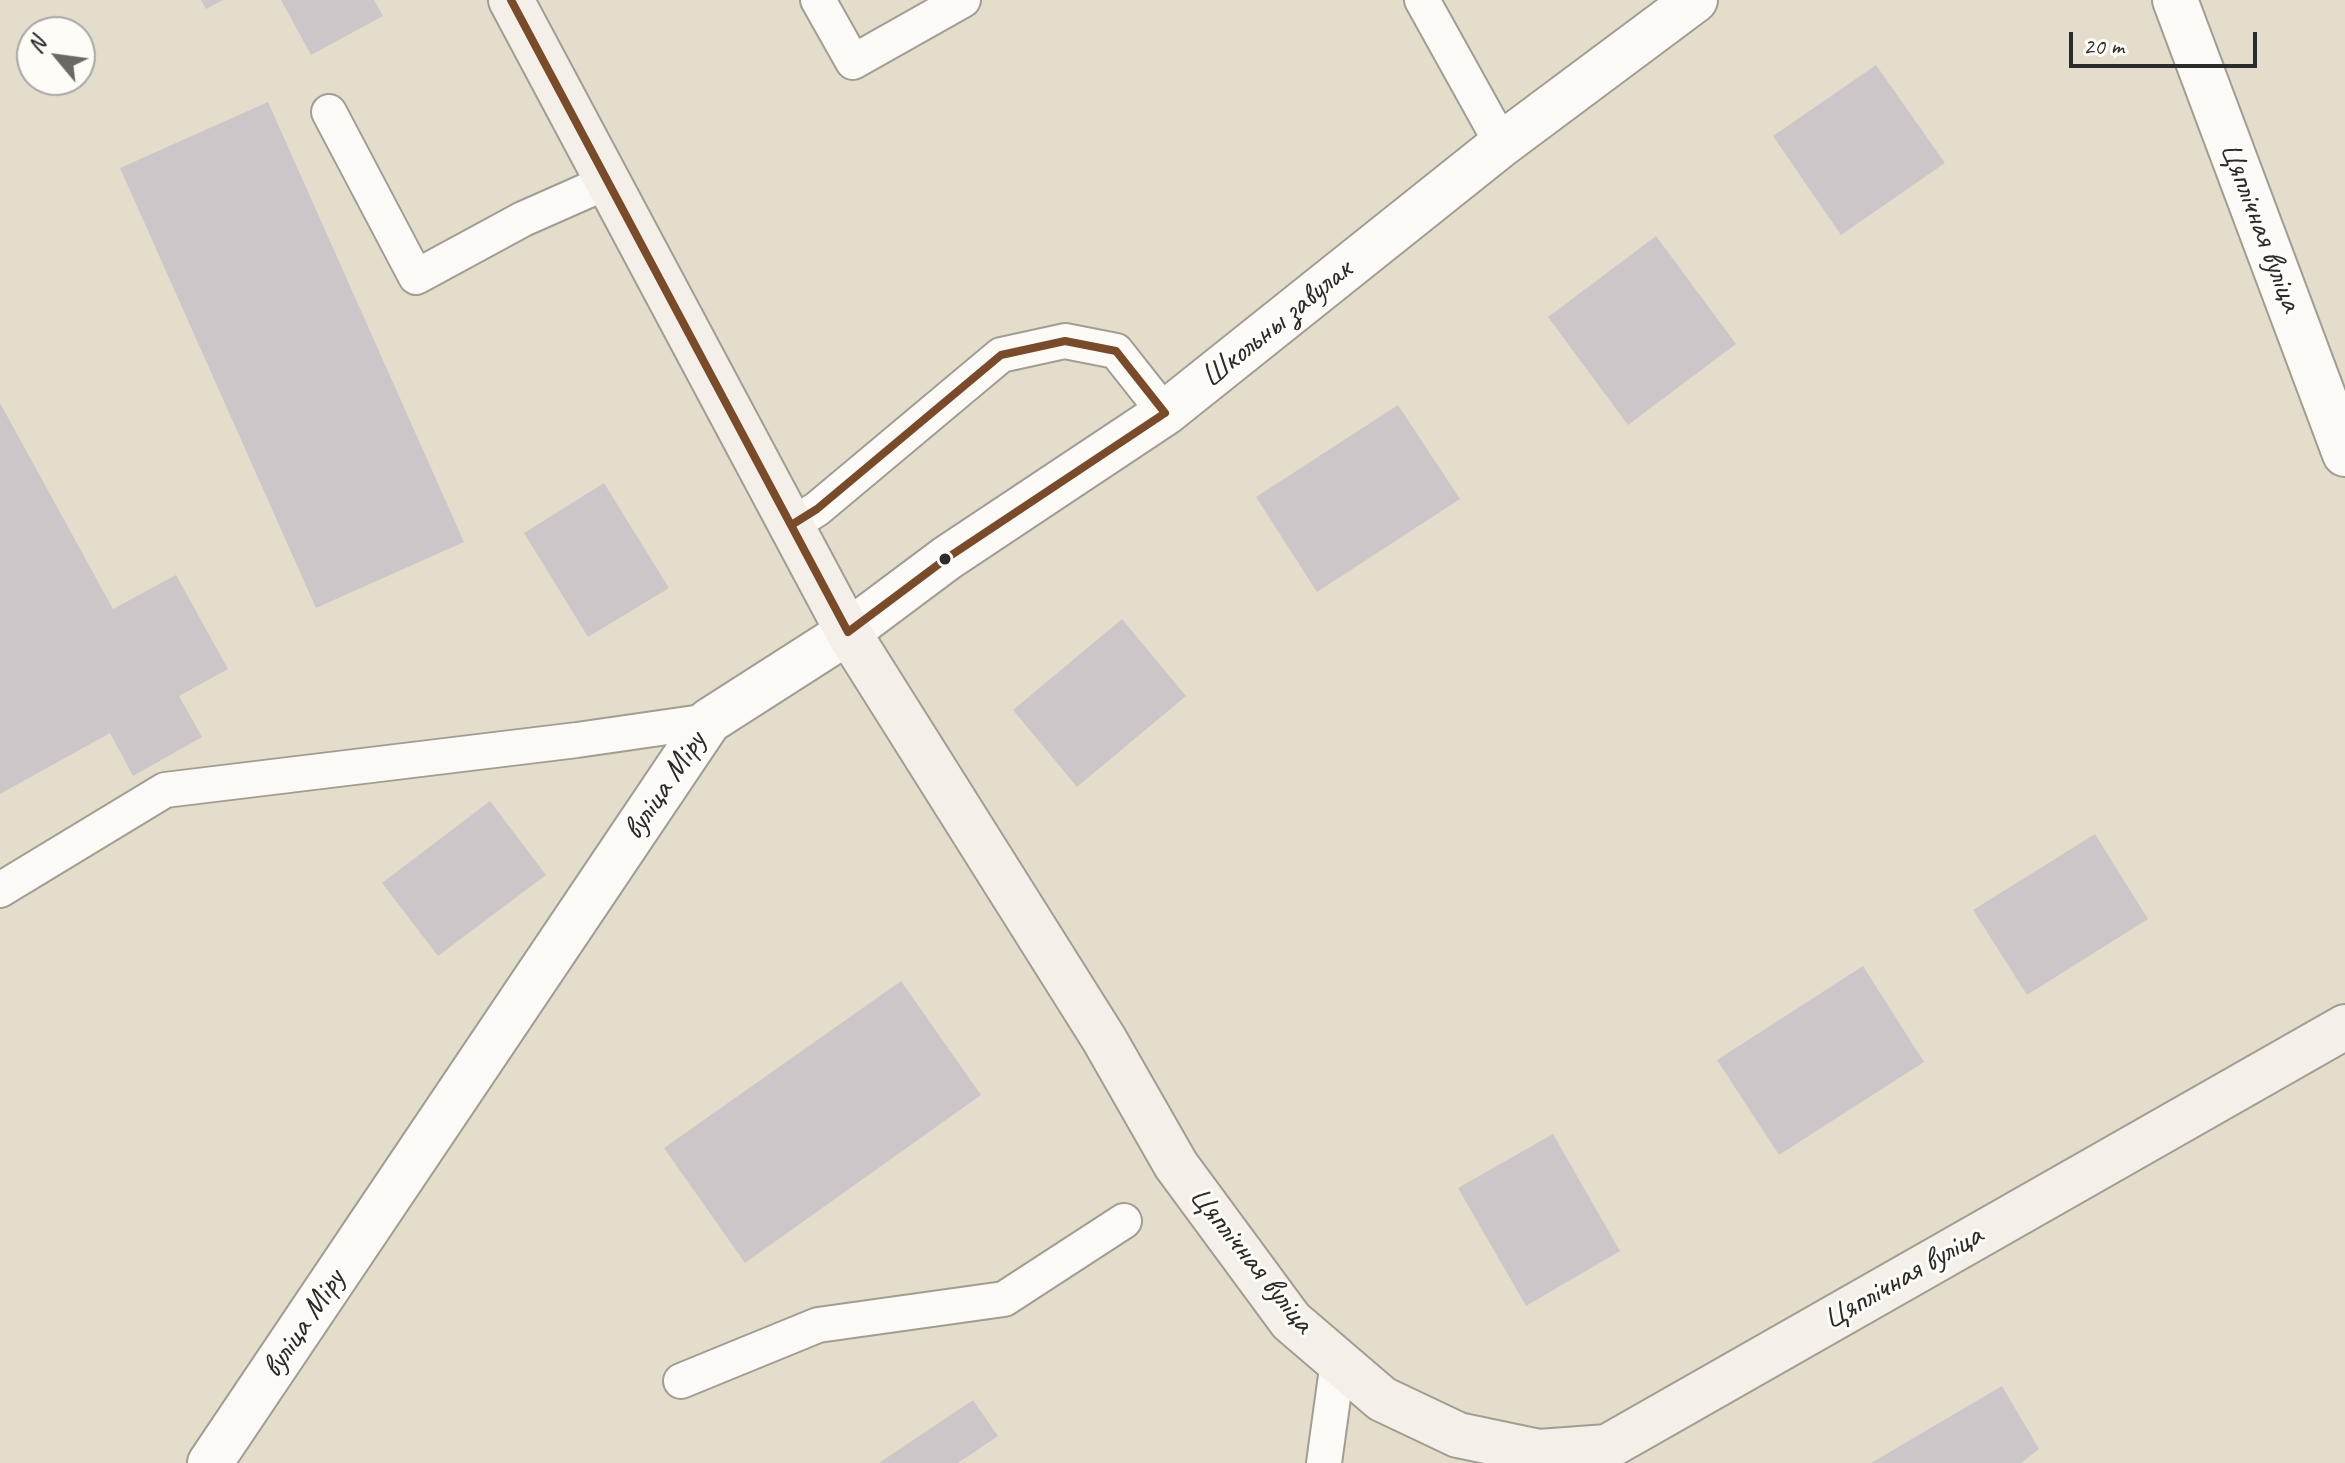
<!DOCTYPE html>
<html>
<head>
<meta charset="utf-8">
<style>
	body { margin:0 }
	#map { position:relative; width:2345px; height:1463px; overflow:hidden; background:#e4ddcc; font-family:Caveat,sans-serif }
	canvas { display:block }
	.north { position:absolute; left:16px; top:16px; width:80px; height:80px; box-sizing:border-box; background:#fdfcf7; border:2px solid #a9a8a5; border-radius:50%; rotate:299deg; font-size:22px; font-weight:700; line-height:32px; text-align:center; color:#2b2b2b }
	.north::after { content:''; display:block; margin:auto; width:28px; height:36px; background:#6c6963; clip-path:polygon(50% 0,100% 100%,50% 72%,0 100%) }
	.scale { position:absolute; left:2069px; top:32px; width:188px; height:36px; box-sizing:border-box; border:4px solid #2b2b2b; border-top:0; padding-left:10px; font-size:24px; line-height:28px; white-space:nowrap; color:#2b2b2b; -webkit-text-stroke:6px #fdfcf7; paint-order:stroke }
</style>
</head>
<body>
<div id="map">
<canvas width="2345" height="1463"></canvas>
<div class="north">N</div>
<div class="scale">20 m</div>
</div>
<script>
const c = document.querySelector('canvas').getContext('2d');
c.lineJoin = 'round';
function fillPath(path, color) { c.fillStyle = color; c.fill(path, 'evenodd'); }
function strokePath(path, color, width, dash) { c.strokeStyle = color; c.lineWidth = width; c.lineCap = dash ? 'butt' : 'round'; c.setLineDash(dash || []); c.stroke(path); }
function write(font, color, halo, rows, align = 'center') {
  c.font = font + ' Caveat,sans-serif'; c.lineWidth = 6; c.setLineDash([]); c.textBaseline = 'middle'; c.strokeStyle = halo; c.fillStyle = color; for (const [text, x, y, turn = 0] of rows) {
    c.save(); c.translate(x, y); c.rotate((+turn || 0) * Math.PI / 180); c.textAlign = isNaN(turn) ? turn : align; if (halo) c.strokeText(text, 0, 0); c.fillText(text, 0, 0); c.restore();
  }
}
fillPath(new Path2D(`
	M201 0H223L206 9Z
	M281 0H374L383 16 311 55Z
	M1876 65 1945 163 1841 235 1773 136Z
	M268 102 464 542 316 608 120 168Z
	M1656 236 1736 344 1628 425 1548 317Z
	M0 403 113 609 176 575 228 669 179 696 202 737 133 776 110 733 0 794Z
	M1398 405 1460 499 1317 592 1256 497Z
	M604 483 669 588 588 637 524 533Z
	M1122 619 1186 696 1077 787 1013 710Z
	M490 801 546 875 438 956 382 883Z
	M2095 834 2148 919 2027 995 1973 910Z
	M1863 966 1924 1062 1779 1155 1717 1060Z
	M901 981 981 1095 745 1263 664 1148Z
	M1553 1134 1620 1251 1526 1306 1458 1188Z
	M2002 1386 2039 1449 2021 1463H1871Z
	M973 1400 998 1436 958 1463H879Z`), '#cdc6c9');
const lane = new Path2D(`
	M818 0 853 62 963 0
	M1422 0 1502 144
	M329 112 416 277 523 219 609 181
	M793 524 817 509 1001 355 1065 341 1116 351 1165 413
	M0 890 165 790 577 740 709 721
	M681 1381 818 1325 1004 1299 1124 1221
	M1324 1463 1338 1361`);
const street = new Path2D(`
	M2175 0 2345 454
	M210 1463 709 721 848 632 947 558 1165 413 1502 144 1695 0`);
const secondary = new Path2D(`
	M511 0 848 632 1104 1039 1176 1165 1291 1321 1382 1399 1458 1435 1539 1452 1607 1447 2345 1027`);
strokePath(lane, '#a19d93', 38);
strokePath(street, '#a19d93', 48);
strokePath(secondary, '#a19d93', 48);
strokePath(lane, '#fbfaf7', 34);
strokePath(street, '#fbfaf7', 44);
strokePath(secondary, '#f4f0e9', 44);
strokePath(new Path2D(`
	M511 0 848 632
	M793 524 817 509 1001 355 1065 341 1116 351 1165 413
	M848 632 947 558 1165 413`), '#7a4b2a', 8);
for (const [x, y, r, color] of [
	[945,559,7,"#2b2b2b"]
]) { const dot = new Path2D(); dot.arc(x, y, r, 0, 2 * Math.PI); c.fillStyle = color; c.fill(dot); strokePath(dot, '#fdfcf7', 3); }
write('32px', '#2b2b2b', '#fdfcf7', [
	["Цяплічная вуліца",2260,227,69],
	["Школьны завулак",1277,324,-39],
	["вуліца Міру",665,786,-56],
	["Цяплічная вуліца",1251,1260,51],
	["Цяплічная вуліца",1903,1278,-30],
	["вуліца Міру",304,1324,-56]
]);
</script>
</body>
</html>
